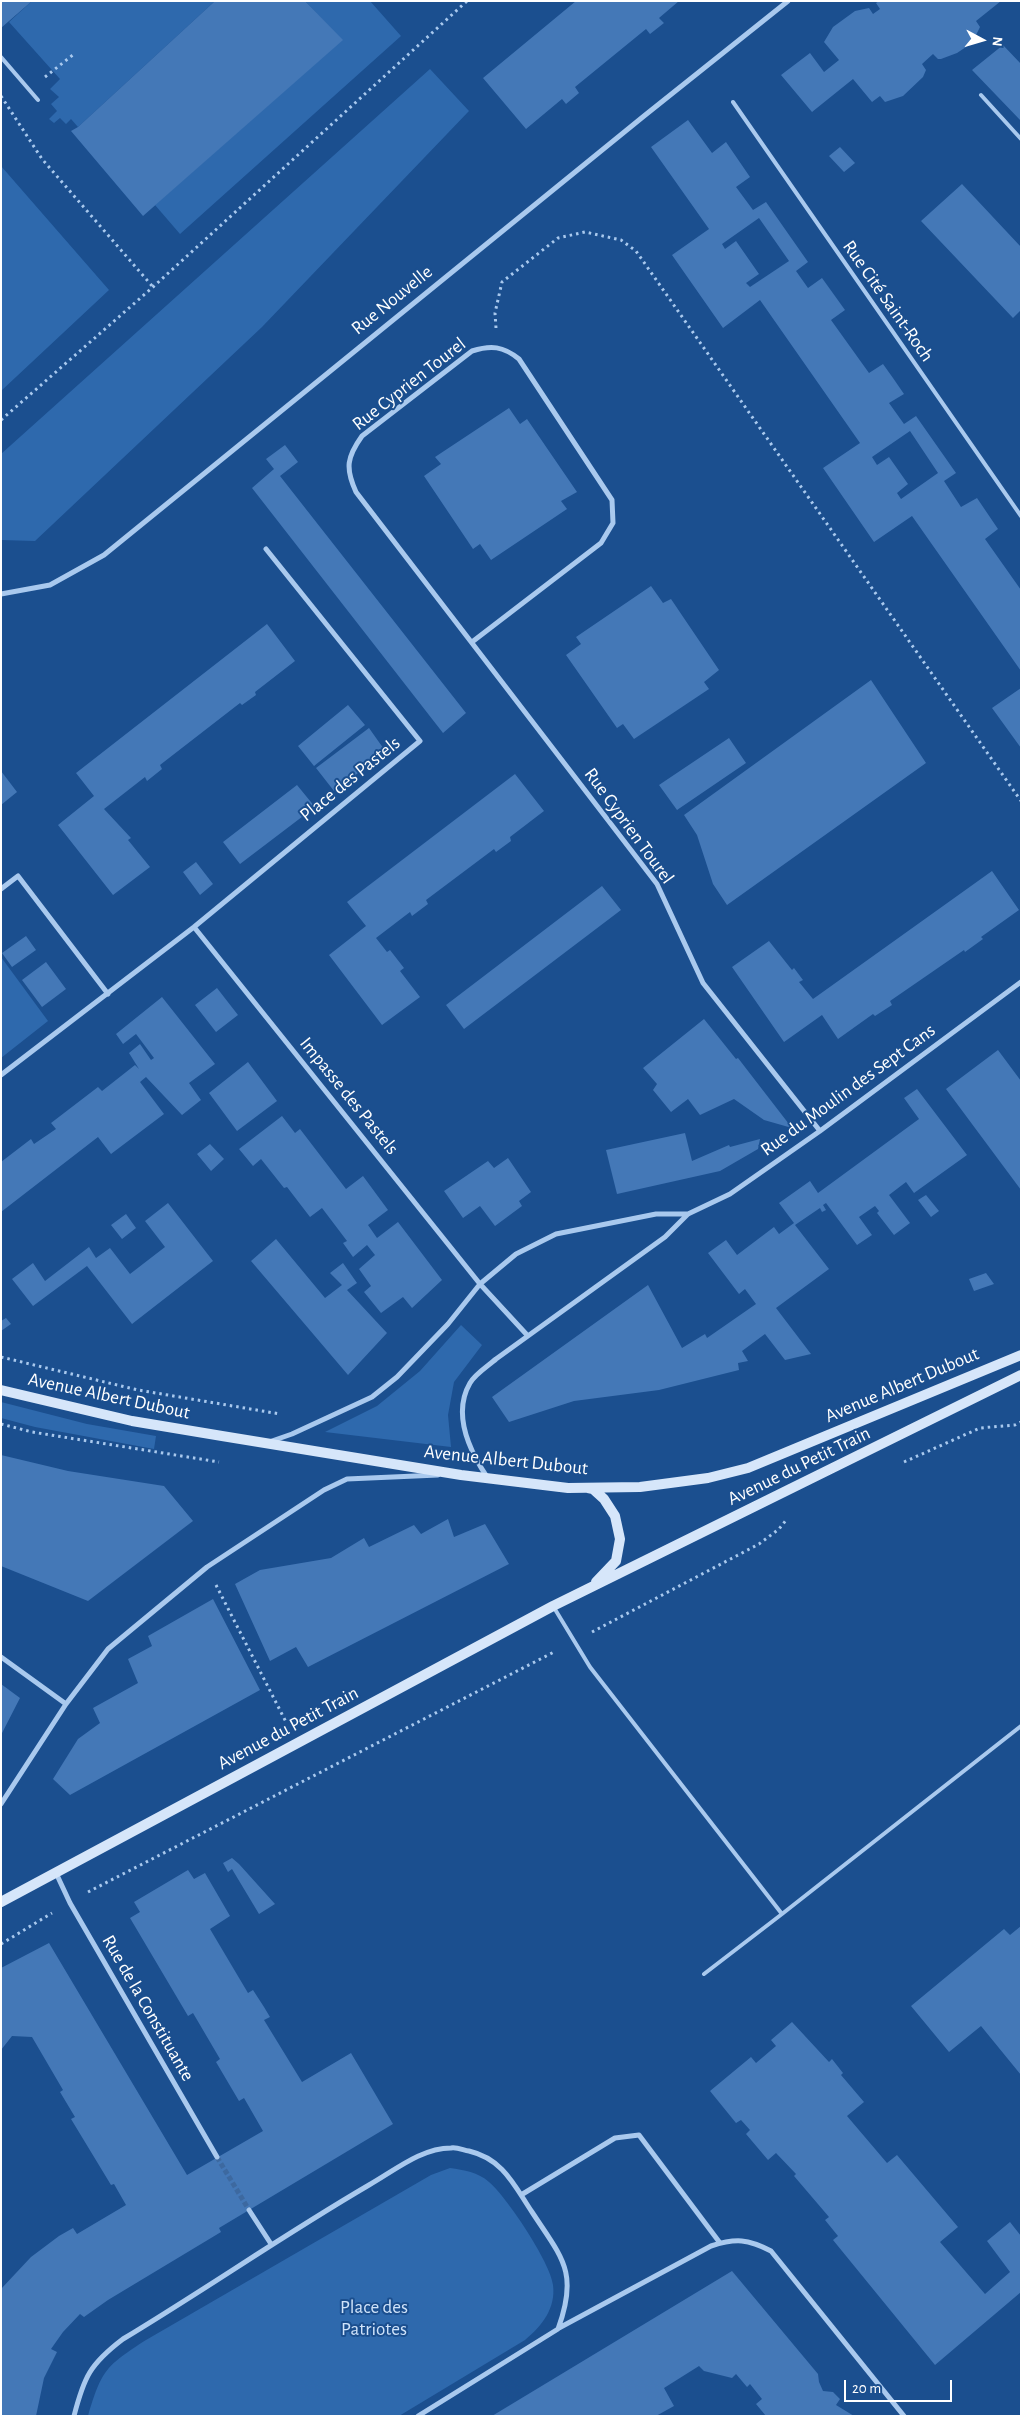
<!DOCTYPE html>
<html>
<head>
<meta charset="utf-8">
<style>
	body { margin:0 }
	#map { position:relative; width:1022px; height:2417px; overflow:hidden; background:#1b4f8f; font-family:"Alegreya Sans",sans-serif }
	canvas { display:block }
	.frame { position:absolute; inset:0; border:2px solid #fff; pointer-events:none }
	.north { position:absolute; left:957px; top:15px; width:50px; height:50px; -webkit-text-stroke:4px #1b4f8f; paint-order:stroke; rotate:96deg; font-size:14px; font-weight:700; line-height:20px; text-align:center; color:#fff }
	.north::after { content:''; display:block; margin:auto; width:18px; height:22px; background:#fff; clip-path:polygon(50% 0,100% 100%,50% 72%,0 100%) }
	.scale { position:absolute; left:844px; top:2380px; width:108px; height:22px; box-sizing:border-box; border:2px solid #fff; border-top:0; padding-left:6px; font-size:15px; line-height:18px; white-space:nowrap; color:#fff; -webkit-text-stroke:4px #1b4f8f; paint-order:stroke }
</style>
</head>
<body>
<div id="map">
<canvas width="1022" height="2417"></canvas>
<div class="frame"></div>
<div class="north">N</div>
<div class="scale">20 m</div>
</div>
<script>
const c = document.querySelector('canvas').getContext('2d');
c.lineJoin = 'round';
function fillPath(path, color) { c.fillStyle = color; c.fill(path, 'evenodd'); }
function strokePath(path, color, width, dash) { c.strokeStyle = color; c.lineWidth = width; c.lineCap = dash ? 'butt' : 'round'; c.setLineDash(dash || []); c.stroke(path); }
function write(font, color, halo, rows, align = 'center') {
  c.font = font + ' "Alegreya Sans",sans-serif'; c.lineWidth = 4; c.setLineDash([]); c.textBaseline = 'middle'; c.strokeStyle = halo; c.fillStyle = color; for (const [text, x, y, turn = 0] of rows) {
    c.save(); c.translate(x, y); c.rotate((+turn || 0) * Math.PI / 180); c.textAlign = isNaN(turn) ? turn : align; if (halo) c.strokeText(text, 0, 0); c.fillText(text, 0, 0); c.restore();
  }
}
fillPath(new Path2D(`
	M32 1H215L78 127 71 119 66 124 60 118 54 123 49 119 57 111 51 104 59 97 50 89 60 79 9 22Z
	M305 1H370L401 36 180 234 155 205 342 40Z
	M430 69 469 111 262 327 35 541 1 540V454Z
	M1 166 109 290 1 391Z
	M1 957 48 1021 1 1058Z
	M461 1325 482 1345 454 1382 448 1415 451 1447 325 1432 377 1406 420 1371Z
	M1 1402 87 1424 156 1436 154 1449 35 1427 1 1418Z
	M450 2168C464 2170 478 2172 489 2182 506 2196 551 2263 553 2285 556 2308 542 2326 525 2340L399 2416H88C102 2369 106 2366 146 2340L431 2175Z`), '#2e69ad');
fillPath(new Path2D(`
	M1 1H32L1 28Z
	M215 1H305L343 40 143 216 71 131 78 127Z
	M576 1H679L659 18 664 23 650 34 646 29 575 87 579 93 566 104 562 99 526 129 483 78Z
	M879 1H1001L976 21 980 27 975 37 966 47 957 53 941 59H938L933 54 922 64 926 70 923 77 903 96 885 102 880 96 872 102 853 79 812 112 781 75 810 53 824 72 839 60 824 42 833 27 855 11 869 8 873 14 880 9 876 3Z
	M1003 45 1021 64V121L972 70Z
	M688 120 712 153 726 142 750 177 736 187 753 210 766 202 808 262 796 271 808 288 822 278 845 310 831 320 869 373 883 364 893 378 904 394 889 403 904 424 916 416 956 473 944 481 961 507 977 498 998 529 985 539 1021 590V671L912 516 874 542 823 468 860 443 760 300 723 328 672 255 709 229 651 147ZM759 218 789 261 750 287 746 283 759 274 736 241 725 249 722 244ZM910 431 938 473 901 499 897 493 908 484 889 457 877 465 872 457Z
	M840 147 855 163 844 172 829 156Z
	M962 184 1021 247V310L1013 318 921 221Z
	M509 408 520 424 527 419 577 492 561 501 567 509 491 560 480 544 473 549 424 476 441 464 435 457Z
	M285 445 298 462 280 476 466 713 443 733 252 488 274 469 266 459Z
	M651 586 663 603 671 599 719 670 704 682 709 689 634 739 623 724 617 728 566 655 581 644 576 637Z
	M267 624 295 661 255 692 256 695 242 705 240 703 160 765 162 769 147 781 145 777 104 809 131 838 128 840 150 867 113 895 58 825 94 796 76 773Z
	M871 680 926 763 727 905 713 884 697 835 684 815Z
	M1021 688V748L992 708Z
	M348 705 365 725 314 766 298 746Z
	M369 728 386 752 334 791 316 768Z
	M729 738 746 763 677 810 659 785Z
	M1 771 17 792 1 805Z
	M515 774 544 811 510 837 511 841 496 852 494 849 426 900 428 904 412 916 410 912 376 938 387 952 390 950 404 968 400 971 420 997 382 1025 329 955 366 926 347 902Z
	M297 785 315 807 240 864 223 842Z
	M196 862 213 884 200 895 183 872Z
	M992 871 1019 910 981 937 983 939 965 952 964 950 890 1001 892 1005 875 1016 873 1014 838 1039 822 1015 784 1042 732 967 769 941 792 970 794 968 803 980 799 982 813 999Z
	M602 886 621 910 464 1029 446 1005Z
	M26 936 36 950 12 967 2 953Z
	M46 962 66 989 42 1007 22 980Z
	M217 988 238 1015 216 1032 195 1005Z
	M162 997 215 1064 189 1083 201 1100 182 1115 146 1077 140 1082 164 1114 111 1154 98 1137 1 1212V1162L31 1139 34 1144 56 1129 51 1123 98 1087 102 1091 135 1065 139 1069 129 1053 140 1044 151 1060 154 1058 136 1034 123 1044 116 1034Z
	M704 1019 736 1059 738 1058 792 1128 764 1120 734 1099 700 1115 688 1099 671 1112 653 1090 657 1084 643 1068Z
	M998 1050 1021 1081V1190L946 1089Z
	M248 1062 277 1101 237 1131 209 1093Z
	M917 1089 967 1155 914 1193 906 1182 889 1195 910 1223 894 1235 877 1213 879 1211 875 1206 859 1217 872 1235 857 1245 826 1203 823 1205 826 1210 822 1212 820 1208 795 1225 829 1269 776 1308 811 1354 785 1360 765 1334 742 1351 748 1361 738 1363 739 1370 659 1390 574 1401 509 1422 492 1397 648 1285 682 1348 705 1334 707 1338 756 1304 745 1289 739 1294 708 1253 726 1240 737 1255 774 1227 779 1234 794 1223 779 1203 810 1181 818 1193 919 1119 904 1098Z
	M282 1116 295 1133 300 1129 346 1189 363 1176 388 1210 368 1225 377 1238 398 1222 442 1280 412 1308 403 1297 381 1313 364 1292 371 1286 359 1269 375 1255 367 1245 353 1257 343 1243 347 1241 322 1208 310 1217 287 1187 284 1188 261 1159 253 1166 239 1149Z
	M685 1133 692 1161 729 1145 730 1147 760 1139 758 1149 720 1171 617 1194 606 1150Z
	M210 1144 224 1159 211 1171 197 1154Z
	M508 1158 531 1192 519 1201 522 1206 495 1226 480 1206 463 1218 444 1191 488 1161 494 1168Z
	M926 1195 939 1211 931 1217 918 1200Z
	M168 1203 213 1261 132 1324 87 1266 33 1306 12 1279 33 1263 45 1281 89 1247 96 1258 110 1248 130 1274 165 1247 145 1221Z
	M126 1214 136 1228 122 1239 111 1225Z
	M276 1239 325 1298 342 1285 330 1273 343 1263 357 1283 347 1290 387 1333 348 1375 251 1261Z
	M986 1273 994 1284 974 1291 969 1279Z
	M6 1318 11 1324 1 1331V1321Z
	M1 1455 68 1471 164 1486 193 1521 88 1601 1 1566Z
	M448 1519 454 1537 485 1524 509 1564 308 1667 296 1647 270 1661 235 1584 260 1570 331 1558 364 1538 369 1547 414 1525 421 1534Z
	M213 1599 260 1690 70 1795 53 1779 78 1739 100 1723 93 1708 138 1683 128 1659 152 1646 148 1636Z
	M1 1684 20 1698 1 1735Z
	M232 1858 239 1864 275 1904 259 1914 232 1869 228 1872 223 1863Z
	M188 1870 194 1879 205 1873 230 1916 210 1929 248 1993 253 1990 264 2007 270 2017 264 2020 302 2082 351 2053 393 2124 219 2228 221 2232 108 2300 84 2317 80 2314 63 2332 51 2349 57 2352 44 2378 36 2416H1V2289L31 2257 59 2236 73 2228 77 2234 126 2205 114 2184 111 2185 71 2119 75 2117 60 2092 63 2090 32 2037 12 2036 1 2050V1968L49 1943 187 2175 263 2131 244 2098 239 2101 216 2062 220 2059 193 2013 188 2016 130 1918 140 1912 134 1902Z
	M1021 1926V2075L981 2026 949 2052 911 2006 1004 1929 1010 1935Z
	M792 2022 829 2062 832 2059 843 2073 841 2075 864 2102 847 2116 887 2163 897 2155 958 2227 940 2242 985 2294 1010 2272 987 2241 1010 2222 1021 2236V2292L935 2365 833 2240 838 2236 825 2220 829 2217 794 2176 796 2174 776 2153 768 2160 746 2134 750 2130 741 2120 736 2123 710 2091 751 2057 756 2063 776 2046 771 2040Z
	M732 2271 818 2374 819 2382 823 2391 833 2392 840 2399 836 2405 854 2416H766L756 2404 762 2399 750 2384 747 2387 736 2374 732 2378 704 2371 699 2366 664 2388 674 2406 656 2416H492Z`), '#4478b7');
strokePath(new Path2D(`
	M217 2157 249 2210`), '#3d69a0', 5, [5, 2.5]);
strokePath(new Path2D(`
	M45 77 74 54
	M1 96 42 159 153 287
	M496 328 495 313 502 282 558 238 585 232 621 240 636 251 1021 801
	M1 420 153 287 467 1
	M1 1357 138 1390 280 1414
	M1 1424 32 1432 219 1462
	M904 1462 980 1428 1015 1425 1021 1422
	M216 1585 286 1722
	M592 1632 759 1544 779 1529 787 1519
	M88 1892 556 1651
	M1 1944 52 1913`), '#a9c9ee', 3, [2.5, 4]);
strokePath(new Path2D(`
	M1 57 38 100
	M981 95 1021 139
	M733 102 1021 516
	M553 1606 590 1667 782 1914 1021 1726
	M704 1974 782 1914`), '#a9c9ee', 4);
strokePath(new Path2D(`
	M1 594 50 585 104 555 644 116 788 1
	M472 642 601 543 613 523 612 500 519 359C503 346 491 345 472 351L362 436C347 457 345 468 356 492L657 884 703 983 820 1131
	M1 889 18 876 108 994
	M194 927 480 1284 528 1336
	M1 1075 194 927 420 741 266 549
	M269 1442 292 1434 372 1397 397 1377 448 1324 480 1284 516 1254 556 1234 656 1214H688
	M487 1477C469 1450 452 1414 470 1383 475 1374 488 1366 496 1359L665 1237 688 1214 730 1194 820 1131 1021 982
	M1 1657 66 1704
	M1 1804 66 1704 108 1649 207 1567 324 1490 347 1479 438 1475
	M56 1873 70 1903 217 2157
	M521 2195 615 2138 639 2135 720 2243
	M249 2210 271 2244
	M559 2328 711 2246C736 2238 748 2239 771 2251L904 2416
	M74 2416C84 2377 90 2364 123 2339 206 2289 285 2234 369 2185 394 2171 421 2148 451 2148 457 2147 463 2150 469 2151 503 2159 514 2185 532 2212 562 2258 579 2272 558 2329L418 2416`), '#a9c9ee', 5);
strokePath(new Path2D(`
	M1 1390 132 1421 222 1436 461 1475 568 1488 640 1487 708 1478 748 1468 1021 1355
	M588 1488 593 1489 604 1499 615 1516 620 1539 616 1561 596 1582
	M1 1902 553 1606 1021 1375`), '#d6e6fa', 10);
write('19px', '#fff', '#1b4f8f', [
	["Rue Nouvelle",392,300,-39],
	["Rue Cité Saint-Roch",888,301,55],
	["Rue Cyprien Tourel",409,384,-38],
	["Place des Pastels",350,779,-39],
	["Rue Cyprien Tourel",629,826,54],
	["Rue du Moulin des Sept Cans",848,1090,-36],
	["Impasse des Pastels",349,1096,51],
	["Avenue Albert Dubout",902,1385,-23],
	["Avenue Albert Dubout",109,1396,12],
	["Avenue Albert Dubout",506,1460,6],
	["Avenue du Petit Train",799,1466,-26],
	["Avenue du Petit Train",288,1728,-28],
	["Rue de la Constituante",148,2008,60]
]);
write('19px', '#cfe3fa', '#1b4f8f', [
	["Place des",374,2307],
	["Patriotes",374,2329]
]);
</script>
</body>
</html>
